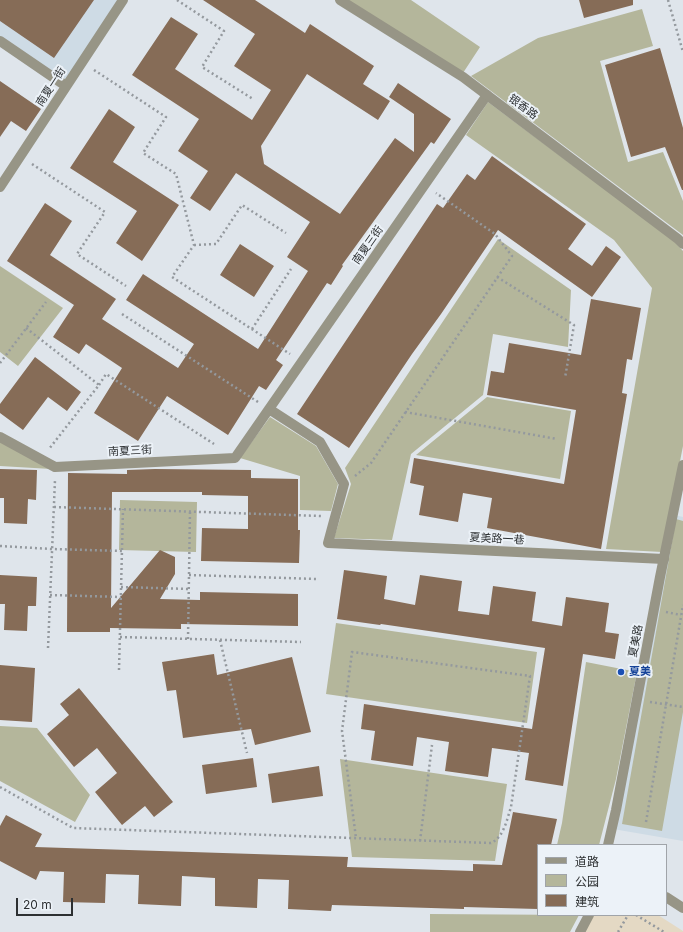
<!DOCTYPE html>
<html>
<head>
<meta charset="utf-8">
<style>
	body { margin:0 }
	#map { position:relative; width:683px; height:932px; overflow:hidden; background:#dfe5eb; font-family:Inter,"Noto Sans SC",sans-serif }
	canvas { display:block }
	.legend { position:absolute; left:537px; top:844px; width:130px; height:72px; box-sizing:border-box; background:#ecf2f8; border:1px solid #a0a4a9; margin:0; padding:5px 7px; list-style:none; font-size:12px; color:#2d3032 }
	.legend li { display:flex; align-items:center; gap:8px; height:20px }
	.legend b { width:20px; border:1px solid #a0a4a9 }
	.scale { position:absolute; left:16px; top:898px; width:57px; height:18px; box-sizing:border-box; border:2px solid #2d3032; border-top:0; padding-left:5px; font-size:12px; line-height:14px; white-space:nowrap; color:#2d3032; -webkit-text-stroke:3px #ecf2f8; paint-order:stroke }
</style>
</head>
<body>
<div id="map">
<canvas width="683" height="932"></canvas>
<ul class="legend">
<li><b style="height:5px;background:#979586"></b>道路</li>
<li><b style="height:11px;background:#b4b69b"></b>公园</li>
<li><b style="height:11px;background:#866c57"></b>建筑</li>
</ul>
<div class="scale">20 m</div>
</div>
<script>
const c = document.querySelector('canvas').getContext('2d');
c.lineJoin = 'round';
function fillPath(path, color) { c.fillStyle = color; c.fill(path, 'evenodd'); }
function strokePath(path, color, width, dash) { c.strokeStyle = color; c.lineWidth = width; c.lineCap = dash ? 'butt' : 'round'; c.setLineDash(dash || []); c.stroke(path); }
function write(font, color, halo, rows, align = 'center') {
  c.font = font + ' Inter,"Noto Sans SC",sans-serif'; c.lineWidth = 4; c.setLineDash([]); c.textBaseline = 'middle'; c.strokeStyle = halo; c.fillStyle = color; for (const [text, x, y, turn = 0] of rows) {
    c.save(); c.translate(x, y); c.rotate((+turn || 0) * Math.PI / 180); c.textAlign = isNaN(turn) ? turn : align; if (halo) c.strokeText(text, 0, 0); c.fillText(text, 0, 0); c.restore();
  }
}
fillPath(new Path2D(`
	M0 0H121L66 85 0 40Z
	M674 515 683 517V841L613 829Z`), '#cedbe5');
fillPath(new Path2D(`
	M591 915H658L683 931V932H583Z`), '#e4d9c4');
fillPath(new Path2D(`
	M348 0H411L480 47 463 73Z
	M642 9 653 46 600 61 628 162 663 152 683 201V235L471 76 538 38Z
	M488 102 673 240 683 251V446L662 552 606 549 652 288 614 240 466 135Z
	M498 239 571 290 568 347 493 334 483 395 411 454 392 540 334 538 351 484 345 468Z
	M0 266 63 308 18 366 0 352Z
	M487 397 571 411 560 479 416 455Z
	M270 417 316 446 338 484 331 511 300 510V476L240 458Z
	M0 440 51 469 0 466Z
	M120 500 197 502 196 552 119 550Z
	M676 519 683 521V712L662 831 622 824Z
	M336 623 537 652 527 723 326 694Z
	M586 662 637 672 616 779 599 845H557L562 823Z
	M0 726 37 728 90 795 75 822 0 781Z
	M340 759 507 784 495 861 352 857Z
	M430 914 579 915 570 932H430Z`), '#b4b69b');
fillPath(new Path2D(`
	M0 0H94L54 58 0 21Z
	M203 0H255L305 33 310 24 374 66 363 84 390 101 378 120 307 74 261 146 264 164 340 214 395 138 414 152V114L389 97 398 83 451 119 434 144 431 142 342 265 343 266 331 285 327 283 276 360 283 365 266 390 259 386 228 435 167 396 138 441 94 413 122 368 86 344 79 354 53 337 74 305 7 261 45 203 72 221 50 255 116 299 102 319 178 368 194 344 126 300 143 274 258 349 308 271 287 257 310 222 236 173 210 211 190 198 208 171 178 151 199 119 132 75 171 17 198 34 175 69 252 120 271 90 234 66 255 34Z
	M579 0H633V5L584 18Z
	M660 48 683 128V190H682L665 147 631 157 605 65Z
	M0 81 41 109 26 131 11 121 0 137Z
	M109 109 135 127 113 162 179 205 142 261 116 243 137 211 70 168Z
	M492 156 586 224 568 249 592 266 606 246 621 257 592 297 498 230 441 314 412 354 349 448 297 414 437 204 443 208 467 174 475 180Z
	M240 244 274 266 254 297 220 275Z
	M591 299 641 308 632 360 627 359 622 393 627 394 601 549 487 528 492 498 463 493 458 522 419 515 424 486 410 483 414 458 564 484 576 410 487 395 491 371 504 373 509 343 581 355Z
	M35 357 81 392 67 411 48 397 23 430 0 413V404Z
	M0 469 37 470 36 500 28 499 27 524 4 523V498H0Z
	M155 469 251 470V478L298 479V530H300L299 563 201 561 202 528 248 529V496L202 495V492H112L111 608 160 550 175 557V574L160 599 200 600V592L298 594V626L181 624V629L110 628V632H67L68 473 127 474V470Z
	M344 570 387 576 384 599 415 605 420 575 462 581 458 611 489 615 493 586 536 592 532 621 562 626 566 597 609 603 605 632 619 634 615 659 583 654 563 786 525 780 529 753 492 748 488 777 445 771 449 742 417 737 413 766 371 760 375 731 361 729 364 704 532 729 545 648 381 624 380 625 337 619Z
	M0 575 37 577 36 606H28L27 631 4 630 5 604H0Z
	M214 654 217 675 292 657 311 732 255 745 251 729 183 738 176 690 167 691 162 662Z
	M0 665 35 668 32 722 0 720Z
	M79 688 173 802 154 817 145 806 122 825 95 792 117 773 97 748 74 767 47 734 69 715 60 704Z
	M253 758 257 787 206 794 202 765Z
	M319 766 323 796 272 803 268 774Z
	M513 812 557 819 551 845H538V909L464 907V909L332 905 331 911 288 909 289 880 258 879 257 908 215 906V878L182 876 181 906 138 904 139 875 106 874 105 903 63 902 64 872 40 871 36 880 0 861V826L6 815 42 834 35 847 348 857 347 867 473 871V864L502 865Z`), '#866c57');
strokePath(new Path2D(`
	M177 0 224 31 202 67 253 99
	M668 0 683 52
	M94 70 166 117 143 153 176 174 194 245 172 277 290 354
	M32 164 105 212 77 254 126 286
	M194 245 216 244 242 205 286 233
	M497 277 574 325 565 378
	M122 314 258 402
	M26 328 99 385 49 449
	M252 329 291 269
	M0 363 46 302
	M99 385 106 374 214 444
	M405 412 557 439
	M355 476 371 463 512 256 495 234 436 193
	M54 507 321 516
	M0 546 52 549 122 551
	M189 575 317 579
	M121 587 189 589
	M50 595 121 597
	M666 612 681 615
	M120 637 301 642
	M188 639 190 511
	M220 640 247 753
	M48 648 55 480
	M119 670 123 509
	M650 702 683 707
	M0 787 73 828 491 843C504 837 507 819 511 807L530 676 352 652 342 731 356 838
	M646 822 683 605
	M420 841 432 745
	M636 915 664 932
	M618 932 628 915`), '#94999e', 2.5, [2, 3]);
strokePath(new Path2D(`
	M0 41 66 86
	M0 187 123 0
	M269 409 320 442 344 484 328 543 664 559
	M0 437 55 467 235 458 487 95`), '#979586', 10);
strokePath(new Path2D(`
	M340 0 463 77 678 239 683 244
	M666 897 683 908`), '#979586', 10);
strokePath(new Path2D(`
	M608 845 616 810 660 577 683 465
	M580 932 589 915`), '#979586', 10);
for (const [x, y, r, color] of [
	[621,672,4,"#1a4fb4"]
]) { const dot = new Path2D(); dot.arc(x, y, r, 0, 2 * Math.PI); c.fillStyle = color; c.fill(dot); strokePath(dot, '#ecf2f8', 1.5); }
write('11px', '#2d3032', '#ecf2f8', [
	["南夏一街",51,87,-57],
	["银香路",523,107,37],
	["南夏三街",368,245,-55],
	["南夏三街",130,451,-3],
	["夏美路一巷",497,539,3],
	["夏美路",636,641,-79]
]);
write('bold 11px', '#164399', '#ecf2f8', [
	["夏美",629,672]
], 'left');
</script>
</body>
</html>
